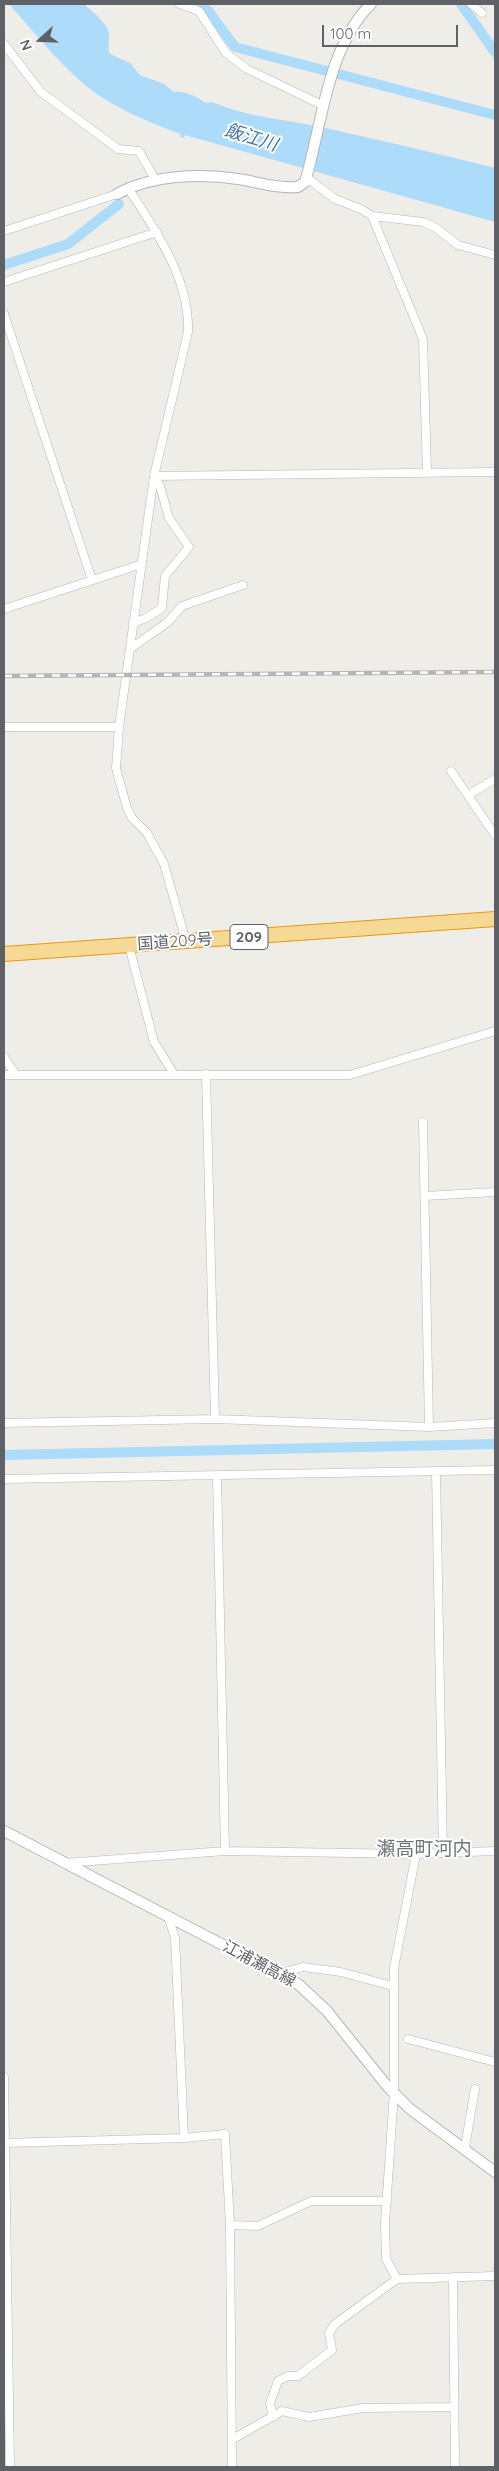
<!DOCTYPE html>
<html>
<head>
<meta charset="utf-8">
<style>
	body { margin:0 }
	#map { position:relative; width:499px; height:2471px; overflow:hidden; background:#efede7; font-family:Quicksand,sans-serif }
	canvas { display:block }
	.frame { position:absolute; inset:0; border:5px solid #5e6266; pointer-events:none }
	.north { position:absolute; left:15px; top:15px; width:50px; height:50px; -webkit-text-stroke:4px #fff; paint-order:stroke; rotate:250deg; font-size:14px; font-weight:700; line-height:20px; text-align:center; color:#5e6266 }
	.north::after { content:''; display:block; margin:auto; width:18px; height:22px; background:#5e6266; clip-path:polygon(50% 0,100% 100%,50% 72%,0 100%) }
	.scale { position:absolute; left:322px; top:25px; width:136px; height:22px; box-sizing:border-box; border:2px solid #5e6266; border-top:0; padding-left:6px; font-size:15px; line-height:18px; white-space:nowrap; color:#5e6266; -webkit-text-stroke:4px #fff; paint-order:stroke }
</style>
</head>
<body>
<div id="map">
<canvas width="499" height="2471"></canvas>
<div class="frame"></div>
<div class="north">N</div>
<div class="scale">100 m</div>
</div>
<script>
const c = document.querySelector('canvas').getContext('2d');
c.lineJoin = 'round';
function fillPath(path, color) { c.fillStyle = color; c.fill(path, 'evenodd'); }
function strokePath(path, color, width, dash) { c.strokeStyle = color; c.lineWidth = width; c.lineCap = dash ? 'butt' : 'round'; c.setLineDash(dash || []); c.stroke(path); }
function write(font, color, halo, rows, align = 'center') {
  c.font = font + ' Quicksand,"Noto Sans JP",sans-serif'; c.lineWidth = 4; c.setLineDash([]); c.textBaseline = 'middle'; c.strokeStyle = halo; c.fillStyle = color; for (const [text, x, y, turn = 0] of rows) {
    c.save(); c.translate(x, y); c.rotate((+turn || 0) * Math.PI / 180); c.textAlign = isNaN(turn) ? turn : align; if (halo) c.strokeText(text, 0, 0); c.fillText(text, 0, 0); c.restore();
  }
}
fillPath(new Path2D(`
	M9 4H84C92 12 108 23 109 34 110 42 107 46 110 54L130 63 140 75 164 84 174 92C186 90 196 97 206 103L212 102C244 116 281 119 316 126 376 139 436 153 495 168V222L185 135 184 138 180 137 181 134C148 122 113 108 85 85 57 61 33 31 9 4Z`), '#acdcfa');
strokePath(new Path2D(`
	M203 4 235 47 495 115
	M461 4 495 52
	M4 265 68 244 119 204
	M4 1455 495 1444`), '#acdcfa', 10);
const street = new Path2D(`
	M179 4 199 11 226 53 247 69 324 106
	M471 4 482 13
	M4 44 41 92 118 149 139 151 156 181
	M306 177 335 199 361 209 372 216 423 222 436 228 458 245 495 255
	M128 188C156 231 190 279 188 332L154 476 119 727 116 768 127 808 132 818 147 833 164 864 186 941
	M372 216 423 339 427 473
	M4 231 117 194
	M4 282 157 232
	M4 314 92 580
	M154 476 495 472
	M4 609 142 564
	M133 623 146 618 162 608 165 576 189 547 169 518 160 486 154 476
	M130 649 168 622 182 606 243 585
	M4 727H119
	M451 771 495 835
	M468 795 495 779
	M129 946 154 1042 174 1074
	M4 1057 16 1075
	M206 1074 215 1419
	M4 1075H350L495 1031
	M423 1122 429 1427
	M425 1196 495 1192
	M4 1423 215 1419 429 1427 495 1423
	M436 1471 443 1853
	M217 1476 225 1851
	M4 1479 495 1470
	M65 1863 225 1851 416 1854 495 1851
	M168 1916 175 1938 184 2138
	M278 1974 303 1967 341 1972 392 1986 394 1984
	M408 2039 495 2062
	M4 2077 10 2467
	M4 2143 184 2138 225 2134 230 2225 232 2467
	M465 2147 475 2089
	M230 2225 258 2226 311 2201H387
	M453 2277 455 2467
	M397 2279 386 2259 385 2223 394 2093V1968L416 1854
	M273 2417 270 2403 278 2381 288 2376H298L332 2350 329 2333 335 2324 397 2279 495 2276
	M233 2439 282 2411 309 2417 363 2408 454 2407`);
const secondary = new Path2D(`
	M117 194C151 175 200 173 238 179 258 182 278 189 298 187L305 182C322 125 327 47 371 4
	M4 1831 298 1984 327 2011 387 2086 410 2109 495 2172`);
const highway = new Path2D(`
	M4 954 495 919`);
strokePath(street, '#b4b7ba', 9);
strokePath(secondary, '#b3b6ba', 12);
strokePath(highway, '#e9980d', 16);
strokePath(street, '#fff', 8);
strokePath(secondary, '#fff', 10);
strokePath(highway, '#f7d996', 14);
const rail = new Path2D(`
	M4 676 495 672`);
strokePath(rail, '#b4b5b6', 4.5);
strokePath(rail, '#fff', 2.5, [8]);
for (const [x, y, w] of [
	[249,937,38]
]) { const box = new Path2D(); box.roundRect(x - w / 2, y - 12.5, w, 25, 4); c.fillStyle = '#fff'; c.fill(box); strokePath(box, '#5e6266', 1); }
write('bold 15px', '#5e6266', null, [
	["209",249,937]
]);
write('16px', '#5e6266', '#fff', [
	["国道209号",175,942,-4],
	["江浦瀬高線",259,1964,28]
]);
write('italic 18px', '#4579a4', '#fff', [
	["飯江川",251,138,17]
]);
write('19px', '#6f7478', '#fff', [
	["瀬高町河内",424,1849]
]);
</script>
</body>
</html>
